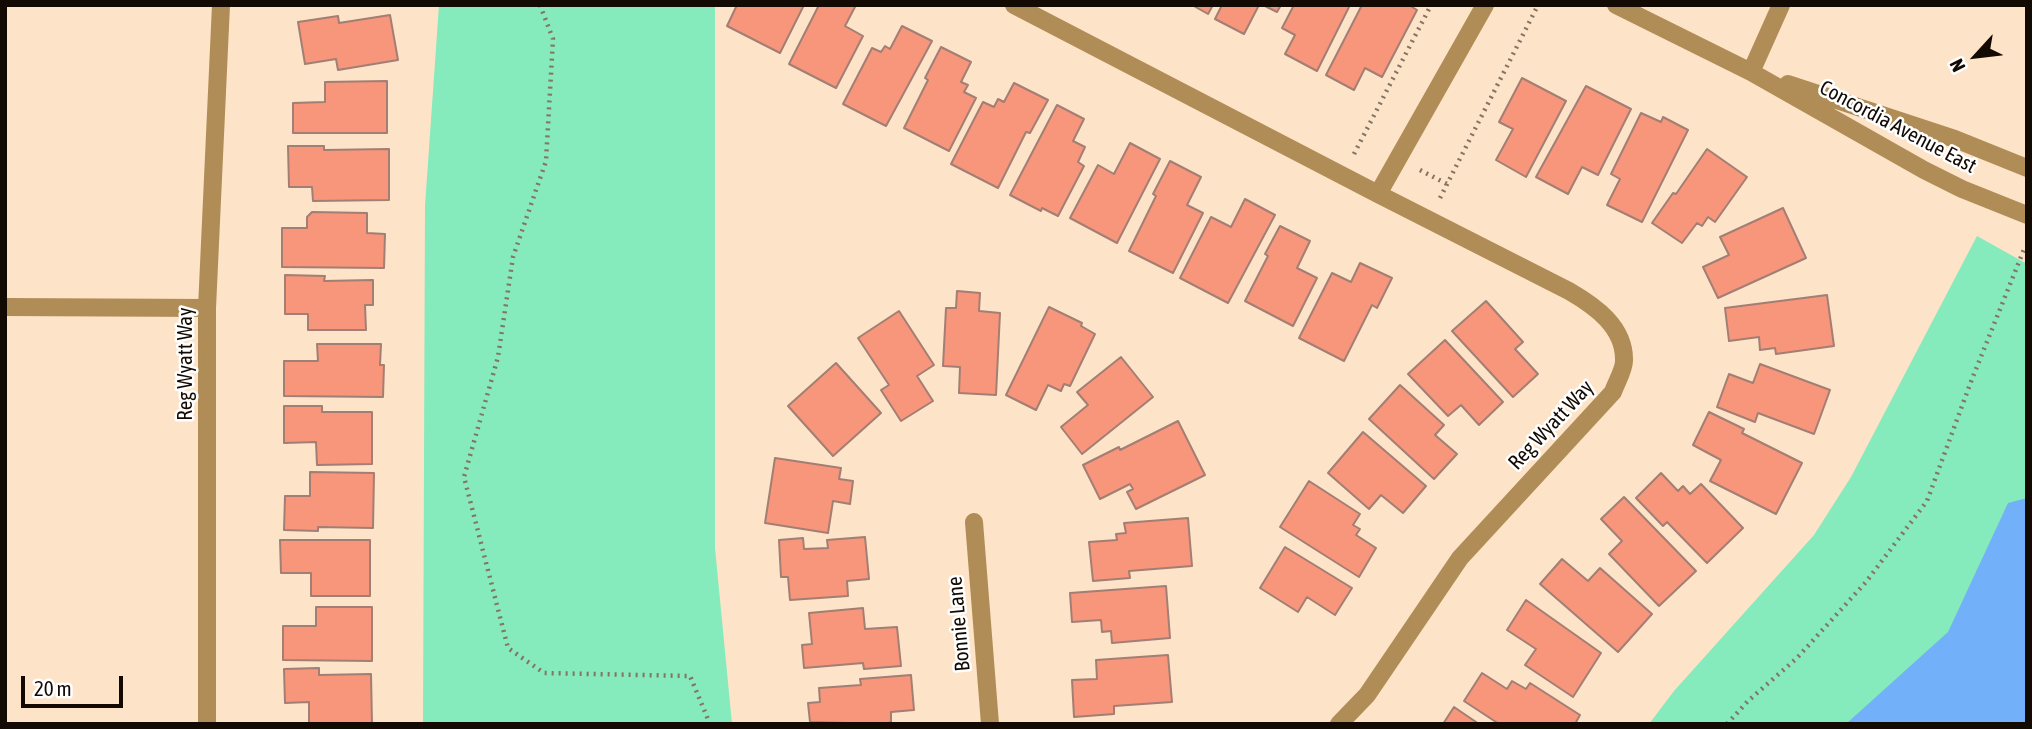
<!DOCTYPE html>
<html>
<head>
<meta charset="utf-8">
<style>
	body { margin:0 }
	#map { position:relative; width:2032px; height:729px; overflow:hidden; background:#fde3c7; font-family:"Asap Condensed",sans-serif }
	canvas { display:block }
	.frame { position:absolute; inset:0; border:7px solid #120a03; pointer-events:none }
	.north { position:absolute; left:1941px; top:21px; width:70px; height:70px; -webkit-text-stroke:5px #fff; paint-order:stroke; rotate:243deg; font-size:19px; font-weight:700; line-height:28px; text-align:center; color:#120a03 }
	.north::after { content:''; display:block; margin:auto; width:24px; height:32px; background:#120a03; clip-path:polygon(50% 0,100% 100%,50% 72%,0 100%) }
	.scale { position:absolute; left:21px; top:676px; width:102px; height:32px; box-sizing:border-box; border:4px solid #120a03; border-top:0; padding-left:9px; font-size:21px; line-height:24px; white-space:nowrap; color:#120a03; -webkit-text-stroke:5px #fff; paint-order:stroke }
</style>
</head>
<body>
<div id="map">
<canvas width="2032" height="729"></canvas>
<div class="frame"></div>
<div class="north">N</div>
<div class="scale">20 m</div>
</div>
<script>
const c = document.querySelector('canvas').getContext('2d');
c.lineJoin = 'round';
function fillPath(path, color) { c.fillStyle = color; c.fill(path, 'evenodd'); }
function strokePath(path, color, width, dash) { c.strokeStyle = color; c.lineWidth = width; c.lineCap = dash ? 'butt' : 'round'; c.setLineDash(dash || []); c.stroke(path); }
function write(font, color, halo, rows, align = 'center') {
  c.font = font + ' "Asap Condensed",sans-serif'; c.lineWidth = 5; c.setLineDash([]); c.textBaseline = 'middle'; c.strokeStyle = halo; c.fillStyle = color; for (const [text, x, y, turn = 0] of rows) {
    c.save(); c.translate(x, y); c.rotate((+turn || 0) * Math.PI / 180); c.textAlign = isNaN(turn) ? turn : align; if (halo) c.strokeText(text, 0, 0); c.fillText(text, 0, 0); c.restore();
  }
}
fillPath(new Path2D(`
	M439 5H715V548L732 724H423L425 206Z
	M1977 236 2027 264V724H1649L1674 691 1814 535 1851 477Z`), '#85eabc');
fillPath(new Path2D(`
	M2027 498V724H1846L1948 632 2008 503Z`), '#72b0f9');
const building = new Path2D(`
	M737 5H804L780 53 727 26Z
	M819 5H856L845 26 863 36 836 88 789 64Z
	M1192 5H1213L1208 14Z
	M1222 5H1259L1244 34 1215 19Z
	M1263 5H1281L1277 12Z
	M1294 5H1350L1317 71 1285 54 1295 35 1282 28Z
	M1362 5H1409L1417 10 1382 77 1365 68 1354 90 1326 75Z
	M390 15 398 60 338 70 336 59 305 64 298 22 338 16 339 23Z
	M902 26 932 41 886 126 843 104 872 48 881 52 885 46 890 49Z
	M941 47 971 62 961 82 968 85 964 92 976 98 949 151 904 128 928 80 925 78Z
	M1522 78 1566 101 1526 177 1496 160 1513 129 1499 122Z
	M387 81V133H293V103L325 102V82Z
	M1014 83 1048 100 1030 133 1026 132 998 188 951 164 983 102 994 107 998 99 1004 102Z
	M1586 86 1631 109 1598 175 1582 167 1568 194 1536 177Z
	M1057 105 1084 119 1073 141 1085 147 1078 162 1084 166 1058 216 1042 208 1041 211 1010 195Z
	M1641 113 1661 122 1663 117 1688 130 1642 222 1607 205 1620 179 1611 174Z
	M1130 143 1160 159 1117 243 1070 218 1098 165 1114 174Z
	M288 146H324V150L389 149V200L313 201 312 187H289Z
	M1707 149 1747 177 1715 222 1708 217 1702 226 1697 223 1682 243 1652 223 1673 193 1676 194Z
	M1170 161 1201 177 1187 205 1203 213 1173 273 1129 251 1156 196 1153 194Z
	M1245 199 1275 215 1228 303 1180 278 1211 217 1231 227Z
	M1783 208 1806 258 1718 298 1703 267 1729 255 1720 237Z
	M312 212 367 213V233L385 234 384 268 282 267V228H307V217Z
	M1280 226 1310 241 1297 268 1317 278 1293 326 1245 301 1268 256 1265 254Z
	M1360 263 1392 278 1377 308 1372 305 1344 361 1299 338 1332 273 1351 282Z
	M285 275 325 276 324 281 373 280V305H365L366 330H308V314H285Z
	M957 291 980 293 979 311 1000 313 996 395 959 393 960 367 943 366 946 308H956Z
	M1827 295 1834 346 1776 354 1775 348 1760 350 1759 337 1729 341 1725 308Z
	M1486 301 1523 342 1515 349 1538 374 1513 397 1452 331Z
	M1049 307 1082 323 1081 326 1095 334 1070 386 1064 384 1061 391 1048 385 1036 410 1006 395Z
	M899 311 934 365 917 376 933 401 901 421 881 390 889 385 858 338Z
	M1445 340 1503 402 1479 425 1461 405 1448 416 1408 374Z
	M317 344H381L380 365H384L383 397 284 396V361H318Z
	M1121 357 1153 397 1082 454 1061 427 1088 405 1077 392Z
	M836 363 881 413 833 456 788 406Z
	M1760 364 1830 390 1814 434 1758 413 1755 422 1717 407 1729 374 1753 383Z
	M1400 385 1444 425 1435 435 1457 454 1434 479 1369 419Z
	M284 406H322V412H372V464L317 465 316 442 284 443Z
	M1709 412 1744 429 1742 433 1802 463 1776 514 1710 481 1721 460 1693 445Z
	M1178 421 1205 475 1136 509 1127 492 1133 489 1130 484 1100 499 1083 465 1119 447 1120 450Z
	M1363 432 1426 486 1403 513 1381 495 1369 509 1328 473Z
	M775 458 841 468 839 479 853 481 850 504 833 501 828 533 765 523Z
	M310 472 374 473 373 528 318 527V531L284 530 285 496H310Z
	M1661 473 1678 491 1683 486 1690 494 1701 484 1743 528 1707 563 1667 522 1663 526 1636 498Z
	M1309 481 1360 514 1353 525 1360 529 1356 535 1376 548 1359 577 1280 527Z
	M1624 497 1696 571 1659 606 1609 554 1622 541 1601 519Z
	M1188 518 1192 566 1129 571 1130 578 1093 581 1089 542 1117 540 1116 534 1126 533 1124 523Z
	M865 537 869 579 847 581 848 596 790 600 788 577H781L779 540 803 538 804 549 828 548 827 540Z
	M280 540H370V596H311V573H281Z
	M1285 547 1352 588 1335 615 1307 597 1298 612 1260 588Z
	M1562 559 1588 581 1600 568 1652 614 1618 652 1540 584Z
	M1166 586 1170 638 1112 643 1111 631 1102 632 1101 620 1072 622 1070 593Z
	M1526 600 1601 653 1573 697 1525 665 1536 649 1507 630Z
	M316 607H372V661L283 660V626H316Z
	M863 608 865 629 897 627 901 666 864 669 863 663 804 668 802 645 812 644 809 613Z
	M1168 655 1172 702 1114 706V714L1074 717 1072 680 1097 679 1096 660Z
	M319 668V675L371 674 372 724H309V702L285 703 284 669Z
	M1482 673 1507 689 1512 681 1526 689 1530 683 1580 715 1575 724H1499L1464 701Z
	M911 675 914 710 891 712V722L886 724 810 722 808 703 820 702 819 688 861 685 860 679Z
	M1454 707 1479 724H1443Z`);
fillPath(building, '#f8967c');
strokePath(building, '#a27e74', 2);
strokePath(new Path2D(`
	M540 5 553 39 546 161 513 257 498 357 464 477 508 648 544 673 690 676 710 724
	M1354 154 1431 5
	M1420 170 1447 184
	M1440 198 1538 5
	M1727 724 1748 701 1797 658 1866 582 1927 501 1972 379 2025 247`), '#847462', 4.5, [2, 5]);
strokePath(new Path2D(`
	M1014 5 1378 194 1569 291C1595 306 1625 327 1624 361 1624 370 1616 383 1613 392L1460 558 1367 695 1339 724
	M1616 5 1751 72 1924 170 1962 189 2027 215
	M1751 72 1781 5
	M1788 84 1955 139 2027 168
	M1378 194 1485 5
	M5 307 207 308
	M974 522 990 724
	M207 724V308L221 5`), '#b08d57', 18);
write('21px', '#120a03', '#fff', [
	["Concordia Avenue East",1898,127,28],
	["Reg Wyatt Way",185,364,-90],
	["Reg Wyatt Way",1551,425,-47],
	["Bonnie Lane",959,624,-95]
]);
</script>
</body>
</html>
